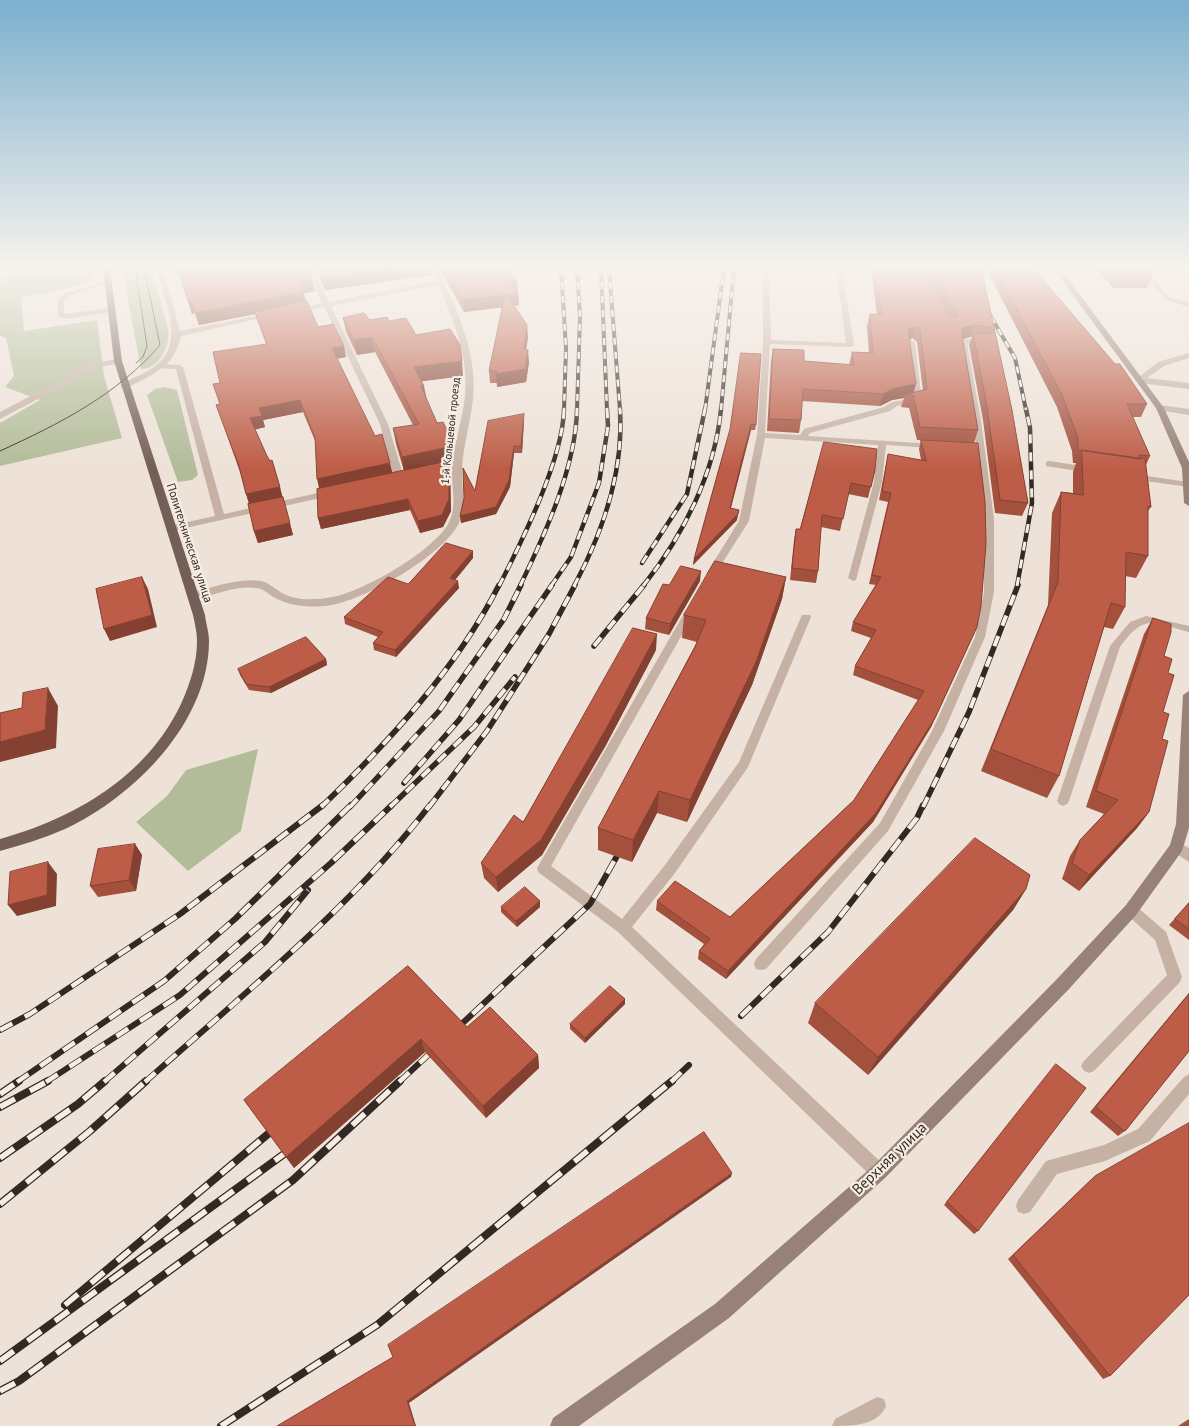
<!DOCTYPE html>
<html>
<head>
<meta charset="utf-8">
<style>
	body { margin:0 }
	canvas { display:block; background:#eee2d8 }
</style>
</head>
<body>
<canvas width="1189" height="1426"></canvas>
<script>
const c = document.querySelector('canvas').getContext('2d');
c.lineJoin = 'round';
function fillPath(path, color) { c.fillStyle = color; c.fill(path, 'evenodd'); }
function strokePath(path, color, width, dash) { c.strokeStyle = color; c.lineWidth = width; c.lineCap = dash ? 'butt' : 'round'; c.setLineDash(dash || []); c.stroke(path); }
function write(font, color, halo, rows, align = 'center') {
  c.font = font + ' "PT Sans",sans-serif'; c.lineWidth = 4.5; c.setLineDash([]); c.textBaseline = 'middle'; c.strokeStyle = halo; c.fillStyle = color; for (const [text, x, y, turn = 0] of rows) {
    c.save(); c.translate(x, y); c.rotate((+turn || 0) * Math.PI / 180); c.textAlign = isNaN(turn) ? turn : align; if (halo) c.strokeText(text, 0, 0); c.fillText(text, 0, 0); c.restore();
  }
}
fillPath(new Path2D(`
	M33 268H92L93 280 70 288 21 297 24 331 97 320 104 376 122 438 0 466V423L40 400 5 387 14 376 6 338 0 336V282Z
	M122 268H151L168 328C171 344 160 369 141 369Z
	M165 387 177 390 198 475 192 480 178 482 147 395 155 389Z
	M258 749 241 831 188 871 136 822 167 796 186 770Z`), '#b2bc99');
fillPath(new Path2D(`
	M763 268H769L771 340 846 343 836 268H842L854 345 850 347 770 344 765 433 800 435 804 429 884 407 892 402 915 398 907 342 911 340 915 342 922 402 897 406 890 411 810 433 808 436 934 444 938 446 934 448 886 445 882 482 856 580 853 581 848 578 874 482 878 445 765 438 749 521 714 576H708L706 574 739 521 757 435 763 342Z
	M1137 268H1144L1170 298 1189 303V307L1166 300Z
	M7 269 16 273 0 289V283L9 274 4 271Z
	M106 281 111 282 68 296 64 300V314L112 308 115 310 114 311 68 319 58 317V300L64 294Z
	M960 339 985 340 989 342 985 344 967 343 981 420 994 519V592L985 637 944 731 888 831 766 969 761 970 756 969 754 964 756 959 880 823 932 731 975 637 984 592V519L973 420Z
	M158 364 179 365 183 367 224 514 331 490 334 491V495L172 531 169 530V526L215 516 176 369 158 368Z
	M1049 461 1090 467 1094 470 1090 473 1046 466V462Z
	M1133 474 1188 482 1189 487 1130 479V475Z
	M691 607 696 610 551 866 622 919 665 865 739 762 801 617 802 615H810L811 617 748 767 675 873 632 927 885 1166 887 1172 885 1178 879 1180 873 1178 618 932 538 872 537 868 686 610Z
	M1146 616 1189 626V632C1153 623 1145 612 1120 647L1069 801 1067 804 1063 806 1059 804 1057 801 1110 646 1130 622Z
	M1131 904 1136 906 1166 932 1182 977 1180 982 1094 1071 1089 1073 1084 1071 1081 1066 1084 1061 1167 975 1155 940 1126 914 1124 910 1126 906Z
	M1189 1074V1094L1150 1141 1105 1161 1057 1174 1030 1212 1024 1214 1018 1212 1016 1206 1018 1200 1046 1161 1104 1145 1138 1129 1184 1077Z
	M877 1397 884 1399 886 1406C878 1426 851 1426 832 1426L835 1419Z`), '#c5b2a5');
fillPath(new Path2D(`
	M156 268H163L180 331 271 313 275 315 181 336C173 369 154 373 127 388H121V384C133 378 149 372 159 363 185 340 163 297 156 268Z
	M306 268H313L329 302 436 281 431 268H438C456 309 478 352 473 398 471 422 463 445 462 469 461 487 468 508 458 525 440 557 368 598 332 605 314 608 293 607 277 599 270 596 265 589 257 588 237 585 213 595 194 600L190 599 188 596 190 593C211 588 239 577 261 581 270 583 276 590 284 594 298 601 317 600 332 597 363 592 433 551 448 524 458 508 451 485 452 468 454 444 462 421 465 397 469 358 454 320 438 285L331 306 388 424 404 478 399 481 394 478 380 424 324 307 293 313 289 311 322 303Z
	M1189 353V358L1164 366 1147 378 1189 383V389L1139 383 1135 380 1158 362Z
	M118 359 122 361 121 363 99 367 0 419V412L94 363Z
	M1160 405 1189 409V415L1157 410 1156 408Z
	M1177 841 1189 848V862L1172 851 1170 847 1172 843Z`), '#c5b2a5');
fillPath(new Path2D(`
	M1053 268H1060L1164 408 1189 462V506L1184 503 1182 468 1156 408Z
	M1189 691V828L1182 851 1136 915 1069 989 885 1178 729 1318 579 1426H550L553 1418 715 1304 873 1166 1057 979 1126 905 1170 845 1176 824 1183 695Z`), '#988177');
fillPath(new Path2D(`
	M103 268H110L122 361 205 615C206 624 209 632 209 641 209 722 134 797 65 829 44 838 22 845 0 851V839C75 818 146 777 181 704 190 684 197 663 197 641 197 633 195 624 193 615L114 361Z`), '#735f57');
strokePath(new Path2D(`
	M135 268 147 346 143 357 136 363
	M0 451C59 424 117 395 160 345L144 268`), '#322925', 1);
const railFar4 = new Path2D(`
	M561 268 566 348 564 410
	M577 268 580 317 577 410
	M601 268 607 410
	M609 268 620 410
	M984 305 1015 358 1026 410
	M705 410 724 268
	M721 410 734 268`);
const railFar3 = new Path2D(`
	M642 563 687 494 705 409
	M499 586C522 541 563 459 564 409
	M520 586C545 534 576 467 577 409
	M551 586 571 557 599 483 608 426 607 409
	M574 586C603 532 624 471 620 409
	M643 586C683 536 715 473 721 409
	M1017 586 1032 503 1030 428 1026 409`);
const railFar2 = new Path2D(`
	M594 646 644 585
	M404 783 459 720 552 585
	M321 807C388 743 457 668 499 585
	M350 807 439 711 504 619 521 585
	M390 807 474 727 515 677
	M429 807 487 731 549 634 575 585
	M923 807 969 712 1018 585`);
const railFar1 = new Path2D(`
	M741 1016 828 932 917 818 923 805
	M0 1030 30 1014 180 914 323 805
	M452 1033 590 904 617 856
	M17 1082 164 981 235 919 351 805
	M46 1082 180 995 331 863 392 805
	M104 1082 265 942 308 890
	M145 1082C243 994 349 910 430 805
	M399 1082 439 1045
	M671 1082 689 1065`);
const rail = new Path2D(`
	M0 1094 19 1081
	M0 1107 48 1081
	M0 1158 78 1104 105 1081
	M0 1204 90 1131 146 1081
	M65 1305 268 1134
	M0 1361 284 1154
	M0 1391 19 1381 293 1180 400 1081
	M221 1426 377 1325 672 1081`);
strokePath(railFar4, '#322925', 4);
strokePath(railFar3, '#322925', 4.5);
strokePath(railFar2, '#322925', 5.5);
strokePath(railFar1, '#322925', 6);
strokePath(rail, '#322925', 8);
strokePath(railFar4, '#f7ede3', 2.5, [7]);
strokePath(railFar3, '#f7ede3', 3, [9]);
strokePath(railFar2, '#f7ede3', 4, [11]);
strokePath(railFar1, '#f7ede3', 4.5, [14]);
strokePath(rail, '#f7ede3', 5.5, [17]);
fillPath(new Path2D(`
	M177 268 312 280 315 291 304 293 306 302 318 327 346 357 337 359 392 473 404 471 396 444 393 428 413 425 375 352 357 355 346 332 343 318 389 321 416 335 463 376 422 381 426 399 437 423 452 452 451 463H449L450 473 451 511 443 527 420 533 410 510 321 529 318 518 319 489 316 443 303 412 263 420 265 427 255 429 267 456 270 461 272 460 293 535 258 543 254 531 249 504 240 472 216 405 220 404V383L266 344 258 322 255 314 199 325 195 313 192 314Z
	M315 268H431L432 275 325 290Z
	M439 268H507L517 280 519 305 514 306 528 337 526 350 529 362 526 382 497 387V383H490L489 371 502 307 464 312Z
	M861 268H921L949 316 922 268H981L1012 410 1028 503 1022 516 995 513 983 420 969 345 972 337H970L962 339 978 430 974 443 977 627 931 727 873 822 726 979 698 959 699 951 704 944 656 910 657 901 730 917 854 800 918 700 853 675 855 666 871 638 851 631 853 622 876 585 869 584 888 502 879 500 888 454 921 460 919 449 921 440H917L909 408 901 407 904 398 892 400 880 406 802 401 801 420 799 433 767 431 771 361 773 349 804 361 849 365 852 352 869 353 867 326 870 314 877 315 871 269H862ZM912 338 917 342 923 391 914 393 910 340Z
	M986 268H1033L1147 404 1141 417H1133L1150 456 1146 465 1151 507 1148 511V556L1136 578 1125 576V607L1113 629 1104 627 1059 776 1047 798 981 771 1048 605 1052 513 1061 492 1073 493V472L1076 463H1073L1072 451 1057 407Z
	M1096 268H1155L1147 288H1113Z
	M741 353 756 425 755 430H751L731 508 737 520 693 565 694 559 730 429Z
	M524 421 522 453H514L510 487 496 514 461 523Z
	M824 442 875 470 868 498 848 494 840 531 821 527 818 571 816 583 790 580 794 540 796 529H800Z
	M473 551V558L455 580 459 588 396 657 374 650 373 643 378 637 345 624 344 617Z
	M786 577 782 599 752 685 687 822 657 813 632 862 598 850V828L697 642 682 638 684 615Z
	M700 581 669 635 645 629 646 618 669 585Z
	M1153 618 1164 656 1168 673 1163 712 1162 739 1149 812 1137 828 1079 891 1062 879 1070 856 1080 840 1104 814 1086 807 1144 634Z
	M656 650 606 745 542 855 498 892 484 878 481 863 523 822Z
	M326 659 327 665 271 693 249 690 240 675 238 669Z
	M135 844 142 855 136 891 98 897 90 886Z
	M1026 889 1013 910 868 1075 808 1023 815 1003Z
	M540 901V907L517 927 501 912V907Z
	M1189 903V940L1169 925Z
	M408 966 467 1027 538 1055 539 1068 486 1118 425 1052 294 1168 244 1100Z
	M1189 993V1051L1126 1130 1118 1136 1090 1112Z
	M625 999V1004L585 1043 570 1029V1024Z
	M1052 1069 978 1231 974 1234 944 1205Z
	M1095 1176 1187 1296 1110 1376 1103 1379 1008 1259Z
	M1189 1419V1426H1178Z`), '#a3503d');
fillPath(new Path2D(`
	M396 268H431L432 275 325 290 323 278Z
	M312 280 315 291 304 293 306 304 199 325 195 313 192 314 189 302Z
	M517 280V292L510 281Z
	M518 293 519 305 508 307 507 295Z
	M505 295 506 307 464 312 463 300Z
	M527 325 528 337 524 362V349Z
	M973 325 970 337 957 341 961 329Z
	M915 327 912 338 905 342 908 330Z
	M372 337 375 352 357 355 354 340Z
	M344 346 346 357 334 359 332 348Z
	M528 350 529 362 526 382 497 387 496 374Z
	M462 361 463 376 416 382 414 367Z
	M916 384 913 396 912 397 913 395H904V398L892 400 880 406 883 394 895 388Z
	M421 386H424L427 401Z
	M300 400 303 412 263 420 265 427 254 430 250 418 259 408Z
	M524 414V421L522 453 521 446Z
	M751 424V430L729 514 730 508Z
	M450 436 452 452 451 463H449L450 473 451 511 443 527 420 533 418 521 404 472 402 457Z
	M514 446V453L510 487 496 514 461 523 460 516Z
	M390 463 393 475 320 491 317 479Z
	M280 487 283 499 250 506 246 494Z
	M408 499 410 510 321 529 318 518Z
	M739 510 737 520 693 565 694 559Z
	M290 523 293 535 258 543 254 531Z
	M473 551V558L451 585 450 578Z
	M701 571 700 581 669 635 670 624Z
	M142 577 148 589 157 627 110 641 104 629Z
	M786 577 782 599 752 685 687 822 690 800Z
	M458 581 459 588 396 657 395 650Z
	M977 627 931 727 873 822 726 979 728 971 876 813Z
	M657 634 656 650 606 745 542 855 498 892 496 877Z
	M326 659 327 665 271 693 269 687Z
	M48 688 58 706 56 748 0 762V742Z
	M659 791 657 813 632 862 633 840Z
	M1149 812 1137 828 1079 891 1089 875Z
	M135 844 142 855 136 891 129 880Z
	M48 862 57 874 56 906 17 916 8 905Z
	M1026 889 1013 910 868 1075 878 1057Z
	M540 901V907L517 927 516 921Z
	M625 999V1004L585 1043V1038Z
	M421 1039 425 1052 294 1168 286 1157Z
	M538 1055 539 1068 486 1118 483 1106Z
	M732 1173 731 1177 409 1403 416 1426H415L407 1401Z`), '#844132');
const building = new Path2D(`
	M178 268H307L312 280 300 281 304 292 195 313 192 301 189 302Z
	M318 268H396L323 278Z
	M444 268H507L517 280 510 281 518 293 507 295 527 325 524 349 528 350 525 369 496 374 497 371H489L505 295 463 300Z
	M875 268H921L949 316 955 318 958 316 931 268H981L1012 410 1028 503 1000 500 987 407 973 333 990 334 995 331 990 327 973 325 961 329 978 430 920 427 913 395H904L927 389 920 330 915 327 908 330 916 384 895 388 883 394 803 389 801 420 769 419 773 349 804 350V361L854 365 852 352 873 353 870 314 882 315Z
	M995 268H1033L1115 364H1120L1147 404H1127L1150 456 1139 455 1140 459 1078 450V438L1062 395Z
	M307 301 318 327 333 324 344 346 332 348 375 436 382 434 390 463 317 479 315 438 300 400 259 408 262 416 250 418 267 456 270 461 272 460 280 487 246 494 239 466 216 405 220 404 213 384 220 383 213 352 267 344 255 312Z
	M364 313 370 320 387 317 389 321 406 318 416 335 450 329 460 345 462 361 414 367 424 386H421L437 423 443 422 450 436 449 447 402 457 393 428 419 424 372 337 354 340 343 318Z
	M741 353 761 354 756 425 751 424 730 508 739 510 738 514 694 559 730 429Z
	M524 414 521 446H514L509 480 496 507 460 516 464 498 463 468 475 491 488 421Z
	M921 440 978 443 985 502 986 544 981 606 977 627 935 718 876 813 728 971 699 951 710 939 657 901 675 881 730 917 854 800 924 691 855 666 876 630 853 622 881 577 872 575 891 493 882 491 888 454 926 461Z
	M824 442 877 449 875 470 871 487 851 483 843 519 822 515 818 571 792 568 796 529H800Z
	M1082 450 1145 459 1151 507 1148 506V556L1126 552 1125 607 1111 603 1059 776 991 749 1058 582 1061 492 1083 495Z
	M449 461V499L442 515 418 521 408 499 318 518 317 489Z
	M283 497 290 523 254 531 248 504Z
	M446 543 473 551 450 578 458 581 395 650 373 643 383 632 344 617 388 577 408 584Z
	M715 561 786 577 756 662 690 800 659 791 633 840 598 828 695 647 706 620 684 615Z
	M681 566 701 571 670 624 646 618 663 584 669 585Z
	M142 577 152 615 104 629 96 589Z
	M1153 618 1171 624V632L1164 656 1172 659 1168 673 1174 675 1163 712 1169 714 1162 739 1168 741 1149 812 1089 875 1072 863 1080 840 1118 800 1096 791Z
	M633 628 657 634 606 729 541 840 496 877 481 863 514 815 523 822Z
	M306 637 326 659 269 687 246 684 238 669Z
	M48 688 45 730 0 742V713L22 708 23 693Z
	M975 838 1030 875 1026 889 878 1057 815 1003Z
	M135 844 129 880 90 886 98 849Z
	M48 862 47 895 8 905 10 872Z
	M525 887 540 901 516 921 501 907Z
	M1189 903V929L1175 919Z
	M408 966 467 1027 490 1007 538 1055 483 1106 421 1039 286 1157 244 1100Z
	M610 986 625 999 585 1038 570 1024Z
	M1189 994V1051L1126 1130 1124 1131 1096 1107Z
	M1056 1064 1086 1088 978 1231 947 1202Z
	M1189 1123V1295L1110 1376 1013 1255 1095 1176Z
	M704 1132 732 1173 407 1401 415 1426H277L393 1357 388 1345Z`);
fillPath(building, '#bd5d47');
strokePath(building, '#844132', 1);
const sky = c.createLinearGradient(0, 0, 0, 468);
sky.addColorStop(0, '#7bb0ce');
sky.addColorStop(0.57, '#f7f2ed');
sky.addColorStop(1, '#f7f2ed00');
c.fillStyle = sky;
c.fillRect(0, 0, 1189, 468);
write('11px', '#322925', '#f7ede3', [
	["1-й Кольцевой проезд",451,431,-84]
]);
write('12px', '#322925', '#f7ede3', [
	["Политехническая улица",189,543,72]
]);
write('15px', '#322925', '#f7ede3', [
	["Верхняя улица",890,1159,-44]
]);
</script>
</body>
</html>
